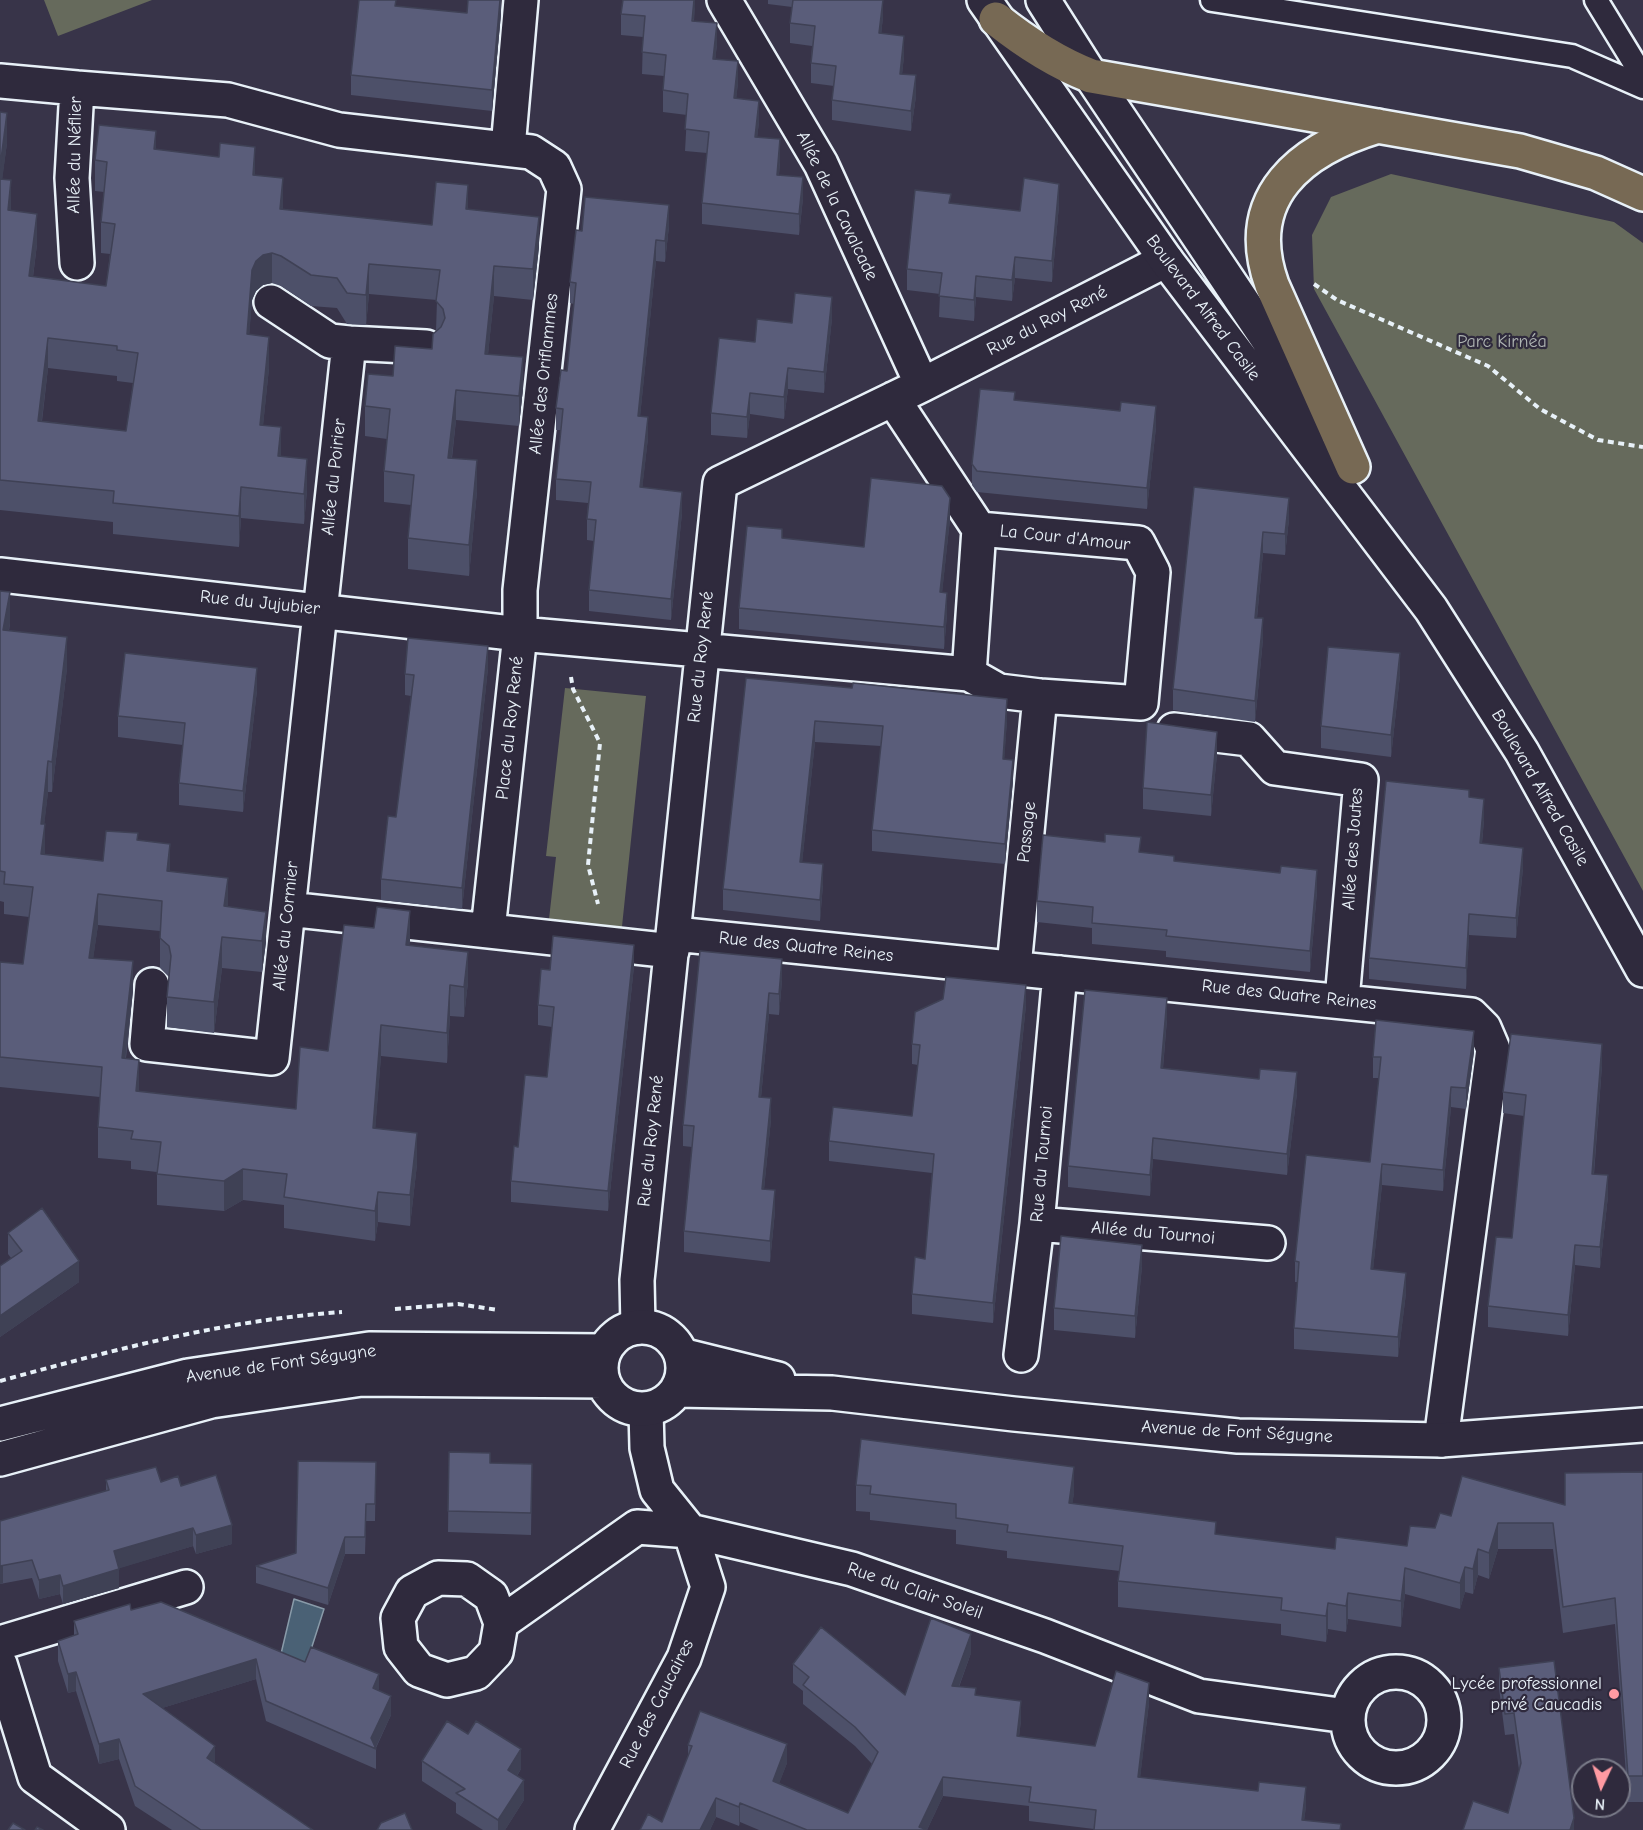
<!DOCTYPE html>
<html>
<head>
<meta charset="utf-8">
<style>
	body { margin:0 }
	#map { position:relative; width:1643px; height:1830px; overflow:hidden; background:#383449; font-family:"Comic Neue",sans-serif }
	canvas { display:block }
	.north { position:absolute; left:1571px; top:1758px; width:60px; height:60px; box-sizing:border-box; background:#2f2a3d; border:2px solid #797a88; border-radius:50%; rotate:184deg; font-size:16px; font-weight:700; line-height:24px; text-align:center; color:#e8f1f8 }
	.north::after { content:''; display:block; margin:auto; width:21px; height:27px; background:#ff9aa2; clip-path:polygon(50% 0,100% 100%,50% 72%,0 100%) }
</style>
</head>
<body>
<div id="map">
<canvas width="1643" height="1830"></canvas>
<div class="north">N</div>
</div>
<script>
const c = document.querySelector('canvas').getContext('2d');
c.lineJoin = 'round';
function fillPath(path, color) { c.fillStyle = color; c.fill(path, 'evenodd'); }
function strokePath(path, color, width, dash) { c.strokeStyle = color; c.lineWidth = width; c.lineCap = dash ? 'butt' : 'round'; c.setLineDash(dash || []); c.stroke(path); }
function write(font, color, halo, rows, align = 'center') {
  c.font = font + ' "Comic Neue",sans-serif'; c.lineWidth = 4.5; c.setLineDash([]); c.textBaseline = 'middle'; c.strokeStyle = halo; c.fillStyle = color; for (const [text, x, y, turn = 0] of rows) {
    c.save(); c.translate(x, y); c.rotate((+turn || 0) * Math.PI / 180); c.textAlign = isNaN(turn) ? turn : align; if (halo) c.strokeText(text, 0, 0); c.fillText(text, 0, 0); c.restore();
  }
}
fillPath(new Path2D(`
	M44 0H152L58 36Z
	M1391 174 1614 222 1643 243V891L1314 289 1312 235 1331 197Z
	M565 688 646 696 621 936 548 928 556 857 546 856Z`), '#666a5c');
const water = new Path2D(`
	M294 1599 324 1609 307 1662 302 1668 280 1658Z`);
fillPath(water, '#4a6175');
strokePath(water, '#899ba9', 1.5);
const lane = new Path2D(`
	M1212 0 1572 56 1643 87
	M1596 0 1643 77`);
const street = new Path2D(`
	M724 0 821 164 922 385
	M0 81 77 88 72 178 77 263
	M508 148 521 0
	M349 343 426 347
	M893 399 979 529
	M0 575 520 634V590L564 189 554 167 531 152 339 130 228 100 77 88
	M1174 730 1249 739 1275 768 1361 780 1342 1000
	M288 909 672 951
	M488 930 520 634 969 674 999 691 1040 696 1141 703 1153 572 1138 543 979 529 969 674
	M675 934 1471 1015 1484 1028 1493 1049 1441 1440
	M1014 967 1040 696
	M152 985 147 1044 272 1058 349 343 330 341 271 302
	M1037 1224 1268 1243
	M638 1327 637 1280 720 483 922 385 1166 260
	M1021 1355 1037 1224 1060 973
	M501 1623 491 1596 467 1579 438 1578 412 1592 398 1618 401 1647 419 1670 447 1680 476 1673 496 1652 501 1623 637 1527 690 1531 852 1569 1045 1636 1199 1696 1347 1716
	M0 1643 186 1587
	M0 1664 35 1777 108 1830
	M1348 1720a48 48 0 1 1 96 0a48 48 0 1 1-96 0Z
	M592 1830 684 1658 708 1587 690 1531 657 1490 647 1448 646 1410`);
const secondary = new Path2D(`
	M984 0 1166 260 1431 609 1522 752 1643 970
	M1043 0 1091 76 1324 423
	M601 1368a41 41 0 1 1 82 0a41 41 0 1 1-82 0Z
	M681 1355 778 1379
	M677 1390 832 1393 1014 1414 1238 1436 1441 1440 1643 1425
	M0 1424 188 1376 369 1349 604 1351
	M0 1459 211 1401 362 1379 603 1381`);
const highway = new Path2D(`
	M996 19C1026 43 1055 62 1091 76L1520 151 1596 173 1643 194
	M1353 467 1272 285C1240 196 1302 149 1378 126`);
strokePath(lane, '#e8f1f8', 27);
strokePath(street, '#e8f1f8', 38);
strokePath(secondary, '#e8f1f8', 38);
strokePath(highway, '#e8f1f8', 38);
strokePath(new Path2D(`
	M1314 284 1337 300 1488 366 1540 409 1598 440 1643 447
	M571 677 573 689 600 743 588 865 598 904
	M395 1309 458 1304 498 1310
	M0 1381C113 1350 225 1320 342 1312`), '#e8f1f8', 4, [6, 4.5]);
strokePath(lane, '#2f2a3d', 22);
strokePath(street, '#2f2a3d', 33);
strokePath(secondary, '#2f2a3d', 33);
strokePath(highway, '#776954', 33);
fillPath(new Path2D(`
	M501 0V14L492 111 351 95V75L396 6 467 13Z
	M695 0 694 21 717 44 715 60 738 83 736 98 759 122 757 137 780 161 779 175 803 198 799 235 702 224V203L707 153 685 151 687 115 663 112V90L664 76 642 74 643 37 621 35V14Z
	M768 0H883V17L881 34 904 56 902 74 916 96 911 131 832 120V100L834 86 811 83V63L812 46 790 43V23L792 7 768 4Z
	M0 112 7 143 2 179 11 210 37 244 33 277 106 286 110 254 101 253V222L104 192 95 191V160L156 149 255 175 283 210 432 225 468 210 539 247 533 300 494 296 488 354 523 388 519 426 456 420 452 458 477 491 469 576 408 569V538L411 505 384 502V471L387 439 365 436V406L393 376 432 349 436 331 437 300 369 294 366 325 347 324 337 308 311 306 281 286 272 283 263 285 256 291 252 300 249 335 269 368 263 425 281 456 307 490 304 524 241 518 239 547 113 534V522L0 510ZM48 368 117 376V381L133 383 126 431 42 421Z
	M951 203 1020 211 1059 205 1052 282 1015 278 1012 301 976 297 974 321 939 317 940 294 907 290V269Z
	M669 226 665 262 656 261 640 416 648 438 642 488 682 513 671 620 589 611V590L594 541 587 540V519L588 503 556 500V479L561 430H556V408L567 371 574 304 570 303V282L582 231Z
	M832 318 824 393 788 389 784 419 750 414 747 438 711 435V413L755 342 792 323Z
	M1015 400 1156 427 1147 509 977 492 972 485V464Z
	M1194 487 1289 519 1285 555 1263 553 1257 618 1263 639 1255 722 1173 710V689Z
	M950 519 942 592 947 614 944 649 739 629V608L782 538 864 547Z
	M0 591 10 623 9 631 67 668 52 792H48L44 824 45 854 103 861 138 840 170 871 228 907 266 942 262 972 222 968 214 1033 167 1027V997L169 977 160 968V931L98 925 93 958 133 991 126 1058 139 1091 296 1109 328 1051 410 941 409 945 468 982 464 1017 450 1016 447 1063 381 1056 375 1129 417 1164 410 1226 378 1222 375 1241 284 1228V1205L243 1200 224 1211 157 1205V1172L131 1169V1161L98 1158V1127L100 1097 0 1087V962L23 964 29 917 4 914V902L0 901Z
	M488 668 462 909 381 900V879L396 817 411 696 405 695V674Z
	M1400 675 1391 757 1321 748V726Z
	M746 678 1007 720 1004 759 1013 781 1005 864 872 851V830L881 746 815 742 802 862 823 884 820 921 723 910V889Z
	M257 690 243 812 179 805V783L183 745 118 737V716Z
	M1217 754 1211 816 1143 809V788Z
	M1484 820 1482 843 1523 868 1516 938 1469 935 1466 989 1369 979V958Z
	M1141 852 1174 861 1317 891 1310 972 1166 957V951L1092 944V928L1037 922V901Z
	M700 951 782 980 779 1015 769 1014 761 1097 771 1119 764 1189 775 1211 770 1262 684 1252V1231L692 1147 683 1146V1125Z
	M634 966 608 1211 511 1202V1181L518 1147 547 1077 552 1027 538 1025V1005L550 970Z
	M1026 1005 993 1323 912 1314V1294L925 1259 932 1173 829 1161V1141L912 1116 918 1065 912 1064V1044Z
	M1167 1019 1163 1068 1259 1079 1297 1093 1287 1175 1153 1159 1150 1196 1068 1187V1166Z
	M1474 1052 1466 1109 1451 1107 1443 1191 1382 1185 1373 1269 1406 1293 1398 1357 1294 1349V1328L1298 1282H1295V1261L1370 1162 1379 1078H1373V1057Z
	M1602 1065 1594 1174 1608 1196 1600 1268 1575 1265 1568 1336 1488 1327V1306L1512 1238 1524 1116 1503 1113V1092Z
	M8 1233 79 1282 0 1337V1266L11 1258 8 1254Z
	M1142 1266 1135 1338 1054 1330V1308Z
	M449 1452 490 1463 532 1464 531 1535 448 1532Z
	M376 1462 375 1521H366L365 1554H345L328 1605 256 1583V1566L296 1553Z
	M1643 1472V1802H1628L1615 1624 1563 1633 1553 1549H1498L1489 1579 1478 1575 1473 1594 1465 1592 1460 1609 1405 1594 1401 1627 1348 1619 1346 1632 1328 1629 1326 1642 1281 1635V1624L1118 1607V1581L1120 1571 1007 1558V1551L956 1544V1530L870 1520V1512L856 1511V1485L1074 1493 1072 1504 1216 1534 1335 1549 1407 1546 1435 1528 1451 1516 1565 1505Z
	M106 1480 161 1482 181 1486 232 1544 196 1554 193 1546 119 1568V1588L63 1604 60 1594 39 1599 32 1578 0 1584V1521L106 1491Z
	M131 1610 305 1662 379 1691 391 1715 376 1748V1769L266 1721 256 1679 162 1708 215 1763 313 1830H172L135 1806 119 1759 99 1764 76 1691 68 1693 58 1661V1641L74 1636V1621Z
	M971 1653 959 1687 976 1695 1021 1720 1019 1736 1095 1746 1149 1703 1140 1777 1306 1806 1304 1820 1341 1830 1094 1829 1029 1821V1806L943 1796 927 1830H759L740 1822 739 1826 716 1817 710 1830H640L662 1822 688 1756V1745L787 1763 779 1783 848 1813 872 1764 855 1746 803 1704V1691L793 1683V1664L905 1695Z
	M1499 1668 1574 1830 1508 1813 1519 1770 1514 1734 1505 1735 1499 1688Z
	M422 1761 521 1769 517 1776 524 1800 505 1830H483L456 1813V1803L422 1781Z`), '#4d5069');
fillPath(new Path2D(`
	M500 0 501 14 492 111V90Z
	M694 0H695V5L692 42Z
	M883 0V17L879 53V33Z
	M717 23V44L713 81V59Z
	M904 36V56L900 94V74Z
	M738 61V83L734 120V98Z
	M916 75V96L911 131V111Z
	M759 101V122L755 158V137Z
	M7 113V143L0 197V167Z
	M156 131V162L154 149Z
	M780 139V161L777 196V175Z
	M255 147V178L253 175Z
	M803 177V198L799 235V214Z
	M283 178V209L280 240V209Z
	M11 180V210H8Z
	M1059 184V205L1052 282V261Z
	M468 185V216L466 209Z
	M669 205V226L665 262V241Z
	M37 214V244L29 307V276Z
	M539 217V247L533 300V269Z
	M656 240V261L638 437V416Z
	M272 253V283L263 285 256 291 252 300 247 365V334L252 270 256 261 263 255Z
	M1015 257V278L1012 301V280Z
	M369 264V294L366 325V295Z
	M494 266V296L485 384V354Z
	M976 276V297L974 321V300Z
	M832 297V318L824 393V372Z
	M269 337V368L260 455V425Z
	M48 338V368L38 451V421Z
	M523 357V388L519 426V396Z
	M788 368V389L784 419V397Z
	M456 390V420L448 488V458Z
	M750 393V414L747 438V417Z
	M1156 406V427L1147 509V488Z
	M648 417V438L640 509V487Z
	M281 427V457L278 456Z
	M307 459V490L304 524V494Z
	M477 460V491L469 576V545Z
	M241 487V518L239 547V516Z
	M682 492V513L671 620V599Z
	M950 498V519L940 613V592Z
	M1289 498V519L1285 555V534Z
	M1263 532V553L1255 639V618Z
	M10 592V623L3 660V630Z
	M947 593V614L944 649V627Z
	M1263 618V639L1255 722V701Z
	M67 637V668L52 792V762Z
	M488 646V668L462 909V888Z
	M1400 653V675L1391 757V735Z
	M257 668V690L243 812V791Z
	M1007 699V720L1003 780V759Z
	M815 721V742L800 883V862Z
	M1217 732V754L1211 816V795Z
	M1013 760V781L1005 864V844Z
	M48 761V792L41 854V824Z
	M1484 799V820L1480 863V843Z
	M45 824V854H41Z
	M170 844V875L167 871Z
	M1523 848V868L1516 938V918Z
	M823 864V884L820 921V900Z
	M1317 870V891L1310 972V951Z
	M228 878V909L224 906Z
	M98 894V925L89 988V958Z
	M410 911V941L406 975V945Z
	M266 912V942L262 972V941Z
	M1469 914V935L1466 989V968Z
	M222 937V968L214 1033V1002Z
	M634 945V966L608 1211V1191Z
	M468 952V982L464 1017V987Z
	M782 959V980L779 1015V994Z
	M133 961V991L122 1088V1058Z
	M450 985V1016L447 1063V1033Z
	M1026 985V1005L993 1323V1303Z
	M769 993V1014L759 1118V1097Z
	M1167 998V1019L1161 1089V1068Z
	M381 1025V1056L373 1159V1128Z
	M1474 1031V1052L1466 1109V1088Z
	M1602 1044V1065L1592 1195V1174Z
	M139 1060V1090L136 1121V1091Z
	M1297 1072V1093L1287 1175V1154Z
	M1451 1087V1107L1443 1191V1170Z
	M771 1098V1119L762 1210V1189Z
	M417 1133V1164L410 1226V1195Z
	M1153 1138V1159L1150 1196V1175Z
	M1382 1164V1185L1371 1290V1269Z
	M243 1169V1200L224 1211V1181Z
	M1608 1175V1196L1600 1268V1247Z
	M775 1190V1211L770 1262V1241Z
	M378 1192V1222L375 1241V1211Z
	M1142 1245V1266L1135 1338V1316Z
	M1575 1245V1265L1568 1336V1315Z
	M79 1261V1282L0 1337V1316Z
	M1406 1273V1293L1398 1357V1337Z
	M1074 1467V1493L1069 1529V1503Z
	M1498 1523V1549L1489 1579V1553Z
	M232 1525V1544L196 1554V1535Z
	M193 1528V1546L114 1570V1551Z
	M345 1537V1554L328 1605V1588Z
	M1478 1549V1575L1473 1594V1569Z
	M3 1565V1583L0 1584V1566Z
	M1465 1567V1592L1460 1609V1583Z
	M1405 1568V1594L1401 1627V1601Z
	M119 1569V1588L63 1604V1586Z
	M60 1575V1594L39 1599V1580Z
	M1348 1593V1619L1346 1632V1606Z
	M1328 1603V1629L1326 1642V1616Z
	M971 1634V1653L952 1705V1686Z
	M256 1659V1679L143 1714V1694Z
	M76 1672V1691L68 1693V1674Z
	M379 1674V1694L373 1688Z
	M1149 1683V1703L1138 1796V1777Z
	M391 1696V1715L375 1749 371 1738Z
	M1021 1701V1720L1017 1755V1736Z
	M119 1739V1759L99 1764V1744Z
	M787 1744V1763L773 1800V1781Z
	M215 1746V1766L207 1758Z
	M521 1749V1769L508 1790V1770Z
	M943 1777V1796L927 1830H919V1827Z
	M524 1780V1800L505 1830H498V1820Z
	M1306 1787V1806L1303 1830 1302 1820Z
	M716 1798V1817L710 1830H700Z
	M740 1803V1822L739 1826V1807Z
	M1574 1818V1830H1570Z`), '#3f4155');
const building = new Path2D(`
	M359 0H396L395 6 467 13 468 0H500L492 90 351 75Z
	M623 0H694L692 21 717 23 713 59 738 61 734 98 759 101 755 137 780 139 777 175 803 177 799 214 702 203 709 132 685 129 688 94 663 90 666 55 642 52 645 16 621 14Z
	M793 0H883L879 33 904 36 900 74 916 75 911 111 832 100 836 66 811 63 815 26 790 23Z
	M0 112 7 113 0 167Z
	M99 125 156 131 154 149 219 157 220 143 255 147 253 175 283 178 280 209 432 225 436 182 468 185 466 209 539 217 533 269 494 266 485 354 523 357 519 396 456 390 448 458 477 460 469 545 408 538 414 475 384 471 390 409 365 406 368 374 393 376 395 346 432 349 433 334 441 327 445 318 443 309 436 301 440 270 369 264 366 295 347 293 337 278 311 275 281 256 272 253 263 255 256 261 252 270 247 334 269 337 260 425 281 427 278 456 307 459 304 494 241 487 239 516 113 503 114 491 0 480V179L11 180 8 210 37 214 29 276 106 286 115 224 101 222 107 162 95 160ZM48 338 117 346V350L138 353 126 431 38 421Z
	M1024 178 1059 184 1052 261 1015 257 1012 280 976 276 974 300 939 296 942 273 907 269 915 190 951 194 949 203 1020 211Z
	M585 197 669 205 665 241 656 240 638 416 648 417 640 487 682 492 671 599 589 590 596 520 587 519 591 482 556 479 563 409 556 408 561 370 567 371 576 283 570 282 576 230 582 231Z
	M795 293 832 297 824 372 788 368 784 397 750 393 747 417 711 413 719 338 755 342 757 319 792 323Z
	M980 389 1015 392 1014 400 1084 407 1120 411 1121 402 1156 406 1147 488 977 471 972 464Z
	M871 478 942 486 950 498 940 592 947 593 944 627 739 608 747 526 782 529V538L864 547Z
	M1194 487 1289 498 1285 534 1263 532 1255 618H1263L1255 701 1173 689Z
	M0 591 10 592 3 630 67 637 52 762 48 761 41 824H45L41 854 103 861 106 831 138 833 137 840 170 844 167 871 228 878 224 906 266 912 262 941 222 937 214 1002 167 997 171 956 169 946 160 938 162 901 98 894 89 958 133 961 122 1058 139 1060 136 1091 296 1109 300 1047 328 1051 344 925 374 928 377 907 410 911 406 945 468 952 464 987 450 985 447 1033 381 1025 373 1128 417 1133 410 1195 378 1192 375 1211 284 1197 287 1174 243 1169 224 1181 157 1174 161 1142 131 1139 133 1131 98 1127 102 1067 0 1057V962L23 964 33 887 4 884 5 872 0 871Z
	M408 638 488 646 462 888 381 879 388 816 396 817 414 675 405 674Z
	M1328 647 1400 653 1391 735 1321 726Z
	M125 653 257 668 243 791 179 783 185 723 118 716Z
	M746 678 852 688 853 683 1007 699 1003 759 1013 760 1005 844 872 830 883 726 815 721 800 862 823 864 820 900 723 889Z
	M1147 722 1217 732 1211 795 1143 788Z
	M1386 781 1469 790V797L1484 799 1480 843 1523 848 1516 918 1469 914 1466 968 1369 958Z
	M1105 834 1141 837 1139 852 1174 856V861L1280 873 1281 866 1317 870 1310 951 1166 936 1167 930 1092 923 1093 907 1037 901 1043 835 1105 842Z
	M553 936 634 945 608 1191 511 1181 514 1146 518 1147 525 1075 547 1077 554 1007 538 1005 541 969 550 970Z
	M700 951 782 959 779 994 769 993 759 1097 771 1098 762 1189 775 1190 770 1241 684 1231 694 1126 683 1125Z
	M946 977 1026 985 993 1303 912 1294 915 1257 925 1259 934 1154 829 1141 833 1107 912 1116 920 1045 912 1044 915 1012 943 999Z
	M1085 990 1167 998 1161 1068 1259 1079 1260 1069 1297 1072 1287 1154 1153 1138 1150 1175 1068 1166Z
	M1376 1020 1474 1031 1466 1088 1451 1087 1443 1170 1382 1164 1371 1269 1406 1273 1398 1337 1294 1328 1299 1262 1295 1261 1306 1155 1370 1162 1381 1057H1373Z
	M1511 1034 1602 1044 1592 1174 1608 1175 1600 1247 1575 1245 1568 1315 1488 1306 1496 1237 1512 1238 1526 1095 1503 1092Z
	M42 1208 79 1261 0 1316V1266L22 1251 8 1233Z
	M1061 1236 1142 1245 1135 1316 1054 1308Z
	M861 1439 1074 1467 1069 1503 1216 1522 1215 1534 1335 1549 1336 1537 1407 1546 1410 1526 1435 1528 1440 1513 1451 1516 1462 1476 1565 1505V1473L1643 1472V1776H1628L1615 1598 1563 1607 1553 1523H1498L1489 1553 1478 1549 1473 1569 1465 1567 1460 1583 1405 1568 1401 1601 1348 1593 1346 1606 1328 1603 1326 1616 1281 1610 1282 1598 1118 1581 1123 1546 1007 1532 1008 1525 956 1518V1504L870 1494 871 1486 856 1485Z
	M449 1452 490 1453V1463L532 1464 531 1513 448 1511Z
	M298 1461 376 1462 375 1504H366L365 1537H345L328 1588 256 1566 296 1553Z
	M156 1467 161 1482 178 1476 181 1486 216 1475 232 1525 196 1535 193 1528 114 1551 119 1569 63 1586 60 1575 39 1580 32 1560 0 1566V1521L109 1490 106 1480Z
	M161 1602 305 1662 311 1647 379 1674 373 1688 391 1696 371 1738 376 1749 266 1701 256 1659 143 1694 215 1746 207 1758 313 1830H201L135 1786 119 1739 99 1744 76 1672 68 1674 58 1641 78 1634 74 1621 130 1604 131 1610Z
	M931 1618 971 1634 952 1686 976 1688 975 1695 1021 1701 1017 1736 1095 1746 1116 1671 1149 1683 1138 1777 1258 1791 1259 1782 1306 1787 1302 1820 1341 1824 1340 1830H1094L1096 1810 1029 1802 1031 1787 943 1777 919 1827 925 1829V1830H807L740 1803 739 1807 716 1798 700 1830H640L648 1814 662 1822 692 1746 688 1745 700 1711 787 1744 773 1781 848 1813 878 1752 855 1727 803 1685 809 1677 793 1664 821 1627 905 1695Z
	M1554 1661 1574 1818 1570 1830H1463L1473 1801 1508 1813 1521 1763 1514 1713 1505 1714 1499 1668Z
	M447 1721 468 1734 476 1721 521 1749 508 1770 524 1780 498 1820 456 1793 465 1789 422 1761Z
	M405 1813 412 1830H377L381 1823Z
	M13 1823 25 1830H8Z
	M37 1827 43 1830H35Z`);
fillPath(building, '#5a5d7a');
strokePath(building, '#3f4155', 1.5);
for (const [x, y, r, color] of [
	[1614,1694,6,"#ff9aa2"]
]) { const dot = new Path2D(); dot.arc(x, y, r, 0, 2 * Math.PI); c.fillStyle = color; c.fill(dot); strokePath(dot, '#2f2a3d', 2); }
write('18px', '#e8f1f8', '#2f2a3d', [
	["Allée du Néflier",75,155,-89],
	["Allée de la Cavalcade",837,206,64],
	["Boulevard Alfred Casile",1203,308,53],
	["Rue du Roy René",1047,321,-27],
	["Allée des Oriflammes",544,374,-84],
	["Allée du Poirier",334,477,-84],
	["La Cour d'Amour",1065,538,6],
	["Rue du Jujubier",260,603,6],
	["Rue du Roy René",701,657,-84],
	["Place du Roy René",510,728,-84],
	["Boulevard Alfred Casile",1540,788,60],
	["Passage",1027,832,-84],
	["Allée des Joutes",1353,849,-86],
	["Allée du Cormier",286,926,-84],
	["Rue des Quatre Reines",806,947,6],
	["Rue des Quatre Reines",1289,995,6],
	["Rue du Roy René",651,1141,-84],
	["Rue du Tournoi",1042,1164,-85],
	["Allée du Tournoi",1153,1233,5],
	["Avenue de Font Ségugne",281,1364,-8],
	["Avenue de Font Ségugne",1237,1432,3],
	["Rue du Clair Soleil",915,1591,19],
	["Rue des Caucaires",657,1704,-63]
]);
write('18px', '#aeb4b2', '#2f2a3d', [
	["Parc Kirnéa",1502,342]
]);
write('18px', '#e8f1f8', '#2f2a3d', [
	["Lycée professionnel",1602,1684],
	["privé Caucadis",1602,1705]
], 'right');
</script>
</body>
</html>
